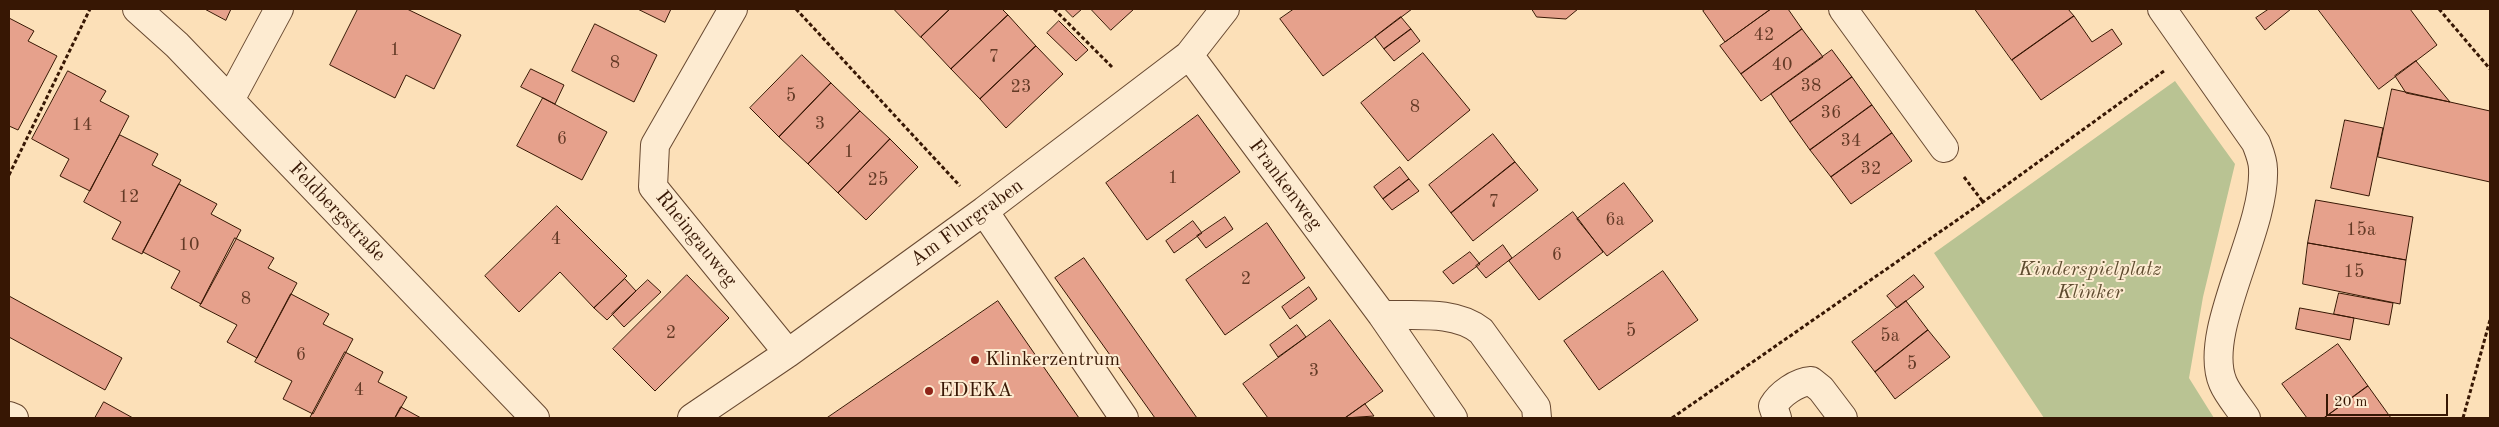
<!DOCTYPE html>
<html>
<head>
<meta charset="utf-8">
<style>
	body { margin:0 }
	#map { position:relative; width:2499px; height:427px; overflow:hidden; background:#fce0b8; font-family:"Old Standard TT",serif }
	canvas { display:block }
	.frame { position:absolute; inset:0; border:10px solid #371704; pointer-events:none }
	.scale { position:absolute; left:2326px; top:394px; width:122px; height:22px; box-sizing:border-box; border:2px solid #371704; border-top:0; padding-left:6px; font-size:15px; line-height:18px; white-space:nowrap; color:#371704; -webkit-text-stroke:4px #fdebd1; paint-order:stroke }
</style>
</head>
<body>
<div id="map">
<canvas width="2499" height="427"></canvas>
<div class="frame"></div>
<div class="scale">20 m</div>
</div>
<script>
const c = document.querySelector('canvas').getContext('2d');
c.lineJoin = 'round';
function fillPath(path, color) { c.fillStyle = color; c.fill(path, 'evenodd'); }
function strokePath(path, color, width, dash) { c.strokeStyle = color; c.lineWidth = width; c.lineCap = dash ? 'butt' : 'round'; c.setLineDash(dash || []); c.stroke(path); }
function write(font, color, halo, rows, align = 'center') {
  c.font = font + ' "Old Standard TT",serif'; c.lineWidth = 4; c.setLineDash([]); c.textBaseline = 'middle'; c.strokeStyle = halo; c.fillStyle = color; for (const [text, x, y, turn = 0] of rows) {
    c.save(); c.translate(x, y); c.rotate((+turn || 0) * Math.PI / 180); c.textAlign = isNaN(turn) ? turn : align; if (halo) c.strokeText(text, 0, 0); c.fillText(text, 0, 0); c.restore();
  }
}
fillPath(new Path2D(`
	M2175 81 2235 164 2203 297 2189 378 2214 418H2044L1934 253Z`), '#b9c393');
const building = new Path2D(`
	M205 9H231L226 20Z
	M358 9H407L461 35 434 89 406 75 395 98 330 65Z
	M638 9H671L665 22Z
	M894 9H950L921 37Z
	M950 9H1002L1008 15 951 69 921 37Z
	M1065 9H1082L1073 17Z
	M1091 9H1134L1111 30Z
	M1294 9H1412L1323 76 1280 19Z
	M1532 9H1578L1566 19 1537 17Z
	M1706 9H1771L1725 42 1703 11Z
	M1771 9H1788L1802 29 1741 74 1720 46Z
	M1975 9H2068L2074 16 2012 60Z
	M2269 9H2291L2265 30 2256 18Z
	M2318 9H2410L2437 45 2379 89Z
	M1008 15 1036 46 980 99 951 69Z
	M2074 16 2092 42 2112 29 2122 44 2041 100 2012 60Z
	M1401 17 1411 29 1384 49 1375 37Z
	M9 18 34 31 28 41 57 56 18 130 9 126Z
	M1059 21 1088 50 1076 61 1047 33Z
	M595 24 657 55 634 102 572 71Z
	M1411 29 1420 41 1394 61 1384 49Z
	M1802 29 1823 57 1761 101 1741 74Z
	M1036 46 1063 74 1006 128 980 99Z
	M1832 50 1852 77 1790 122 1771 94Z
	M1423 53 1470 110 1408 161 1361 103Z
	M802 55 831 83 779 137 750 108Z
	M2416 61 2450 102 2406 93 2395 76Z
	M531 69 564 85 555 104 521 87Z
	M68 71 106 91 100 101 129 116 90 191 60 176 69 159 32 139Z
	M1852 77 1872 105 1810 150 1790 122Z
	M831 83 860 111 808 164 779 137Z
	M2392 89 2490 111V182L2378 157Z
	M543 98 607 132 582 180 517 146Z
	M1872 105 1892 133 1831 177 1810 150Z
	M860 111 890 139 838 193 808 164Z
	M1198 115 1240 172 1147 240 1106 183Z
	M2345 120 2383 128 2369 196 2331 188Z
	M1892 133 1912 161 1851 204 1831 177Z
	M1493 134 1515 162 1451 213 1429 185Z
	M120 135 158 154 152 165 181 180 142 254 112 239 121 222 84 202Z
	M890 139 918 167 866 220 838 193Z
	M1515 162 1538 190 1473 241 1451 213Z
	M1400 167 1409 179 1383 199 1374 187Z
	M1409 179 1419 191 1392 210 1383 199Z
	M1624 183 1653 221 1607 256 1577 219Z
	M179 184 217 204 211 214 241 230 201 304 171 288 180 271 143 252Z
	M2316 200 2413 217 2406 260 2308 243Z
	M557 206 627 276 594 308 560 272 519 312 485 276Z
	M1573 212 1603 252 1539 300 1509 261Z
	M1225 217 1233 229 1206 248 1197 236Z
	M1193 221 1202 233 1174 253 1166 241Z
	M1267 223 1305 278 1225 335 1186 280Z
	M235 238 274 258 268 268 297 283 257 358 227 342 237 325 200 306Z
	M2308 243 2406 260 2400 304 2303 284Z
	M1503 245 1512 258 1486 278 1476 266Z
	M1470 252 1480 264 1453 284 1443 272Z
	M1084 258 1197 418H1155L1055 278Z
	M1663 271 1698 320 1599 390 1564 341Z
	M687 275 729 318 655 391 613 349Z
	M1914 275 1924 287 1897 308 1887 296Z
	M625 279 636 291 607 320 594 308Z
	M648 280 661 292 624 327 612 314Z
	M1309 287 1317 299 1290 319 1282 307Z
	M2339 293 2393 303 2389 325 2334 314Z
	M291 294 329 314 323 324 353 339 313 414 283 399 292 381 255 362Z
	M9 296 122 358 105 390 9 337Z
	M998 301 1079 418H827Z
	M1906 301 1928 330 1875 372 1852 342Z
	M2300 308 2354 318 2350 340 2296 329Z
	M1330 320 1383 391 1345 418H1268L1243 384Z
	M1297 325 1306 337 1278 357 1270 345Z
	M1928 330 1950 357 1895 399 1875 372Z
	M2338 344 2368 386 2324 418H2307L2282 384Z
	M345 352 383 372 378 382 407 397 395 418H310Z
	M2368 386 2391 418H2324Z
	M104 402 133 418H95Z
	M1365 404 1374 416 1345 418Z
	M401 407 421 418H395Z`);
fillPath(building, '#e6a18c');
strokePath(building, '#371704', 1);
const minor = new Path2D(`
	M137 9 177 45 535 418
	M733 9 655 145 653 187 788 353
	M1843 9 1944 148
	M2162 9 2256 143C2259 151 2263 160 2263 169 2266 231 2201 332 2223 383 2228 395 2239 407 2246 418
	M1189 55 1382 315 1453 418
	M230 100 279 9
	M984 211 1124 418
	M1382 315C1414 316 1455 310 1481 331L1536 407 1537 418
	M9 416 14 418
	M692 418 788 353 984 211 1176 65 1189 55 1225 9
	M1777 418 1773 406C1780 394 1797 382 1811 381L1821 389 1843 418`);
strokePath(minor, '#684931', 30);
strokePath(new Path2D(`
	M796 9 960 186
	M1054 9 1113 68
	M2439 9 2490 69
	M9 175 90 9
	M1964 177 1983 202
	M1672 418 1983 202 2164 71
	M2463 418 2490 320`), '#371704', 3, [4, 2.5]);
strokePath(minor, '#fdebd1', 28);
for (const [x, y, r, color] of [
	[975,360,5,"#8f2418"],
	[929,391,5,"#8f2418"]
]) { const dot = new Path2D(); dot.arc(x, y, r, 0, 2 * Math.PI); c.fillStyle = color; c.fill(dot); strokePath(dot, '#fdebd1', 2); }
write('18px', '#633a26', null, [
	["42",1764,35],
	["1",395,50],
	["7",994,57],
	["8",615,63],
	["40",1782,65],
	["38",1811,86],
	["23",1021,87],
	["5",791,96],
	["8",1415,107],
	["36",1831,113],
	["3",820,124],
	["14",82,125],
	["6",562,139],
	["34",1851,141],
	["1",849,152],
	["32",1871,169],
	["1",1173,178],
	["25",878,180],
	["12",129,197],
	["7",1494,202],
	["6a",1615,220],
	["15a",2361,230],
	["4",556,239],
	["10",189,245],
	["6",1557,255],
	["15",2354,272],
	["2",1246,279],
	["8",246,299],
	["5",1631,331],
	["2",671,333],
	["5a",1890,336],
	["6",301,355],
	["5",1912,364],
	["3",1314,371],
	["4",359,390]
]);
write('20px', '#371704', '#fdebd1', [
	["Frankenweg",1285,185,53],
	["Feldbergstraße",337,212,46],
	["Am Flurgraben",967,223,-36],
	["Rheingauweg",696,239,51]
]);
write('italic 20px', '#5e4b2f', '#fdebd1', [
	["Kinderspielplatz",2090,270],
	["Klinker",2090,293]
]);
write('20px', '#371704', '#fdebd1', [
	["Klinkerzentrum",985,360],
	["EDEKA",939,391]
], 'left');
</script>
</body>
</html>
